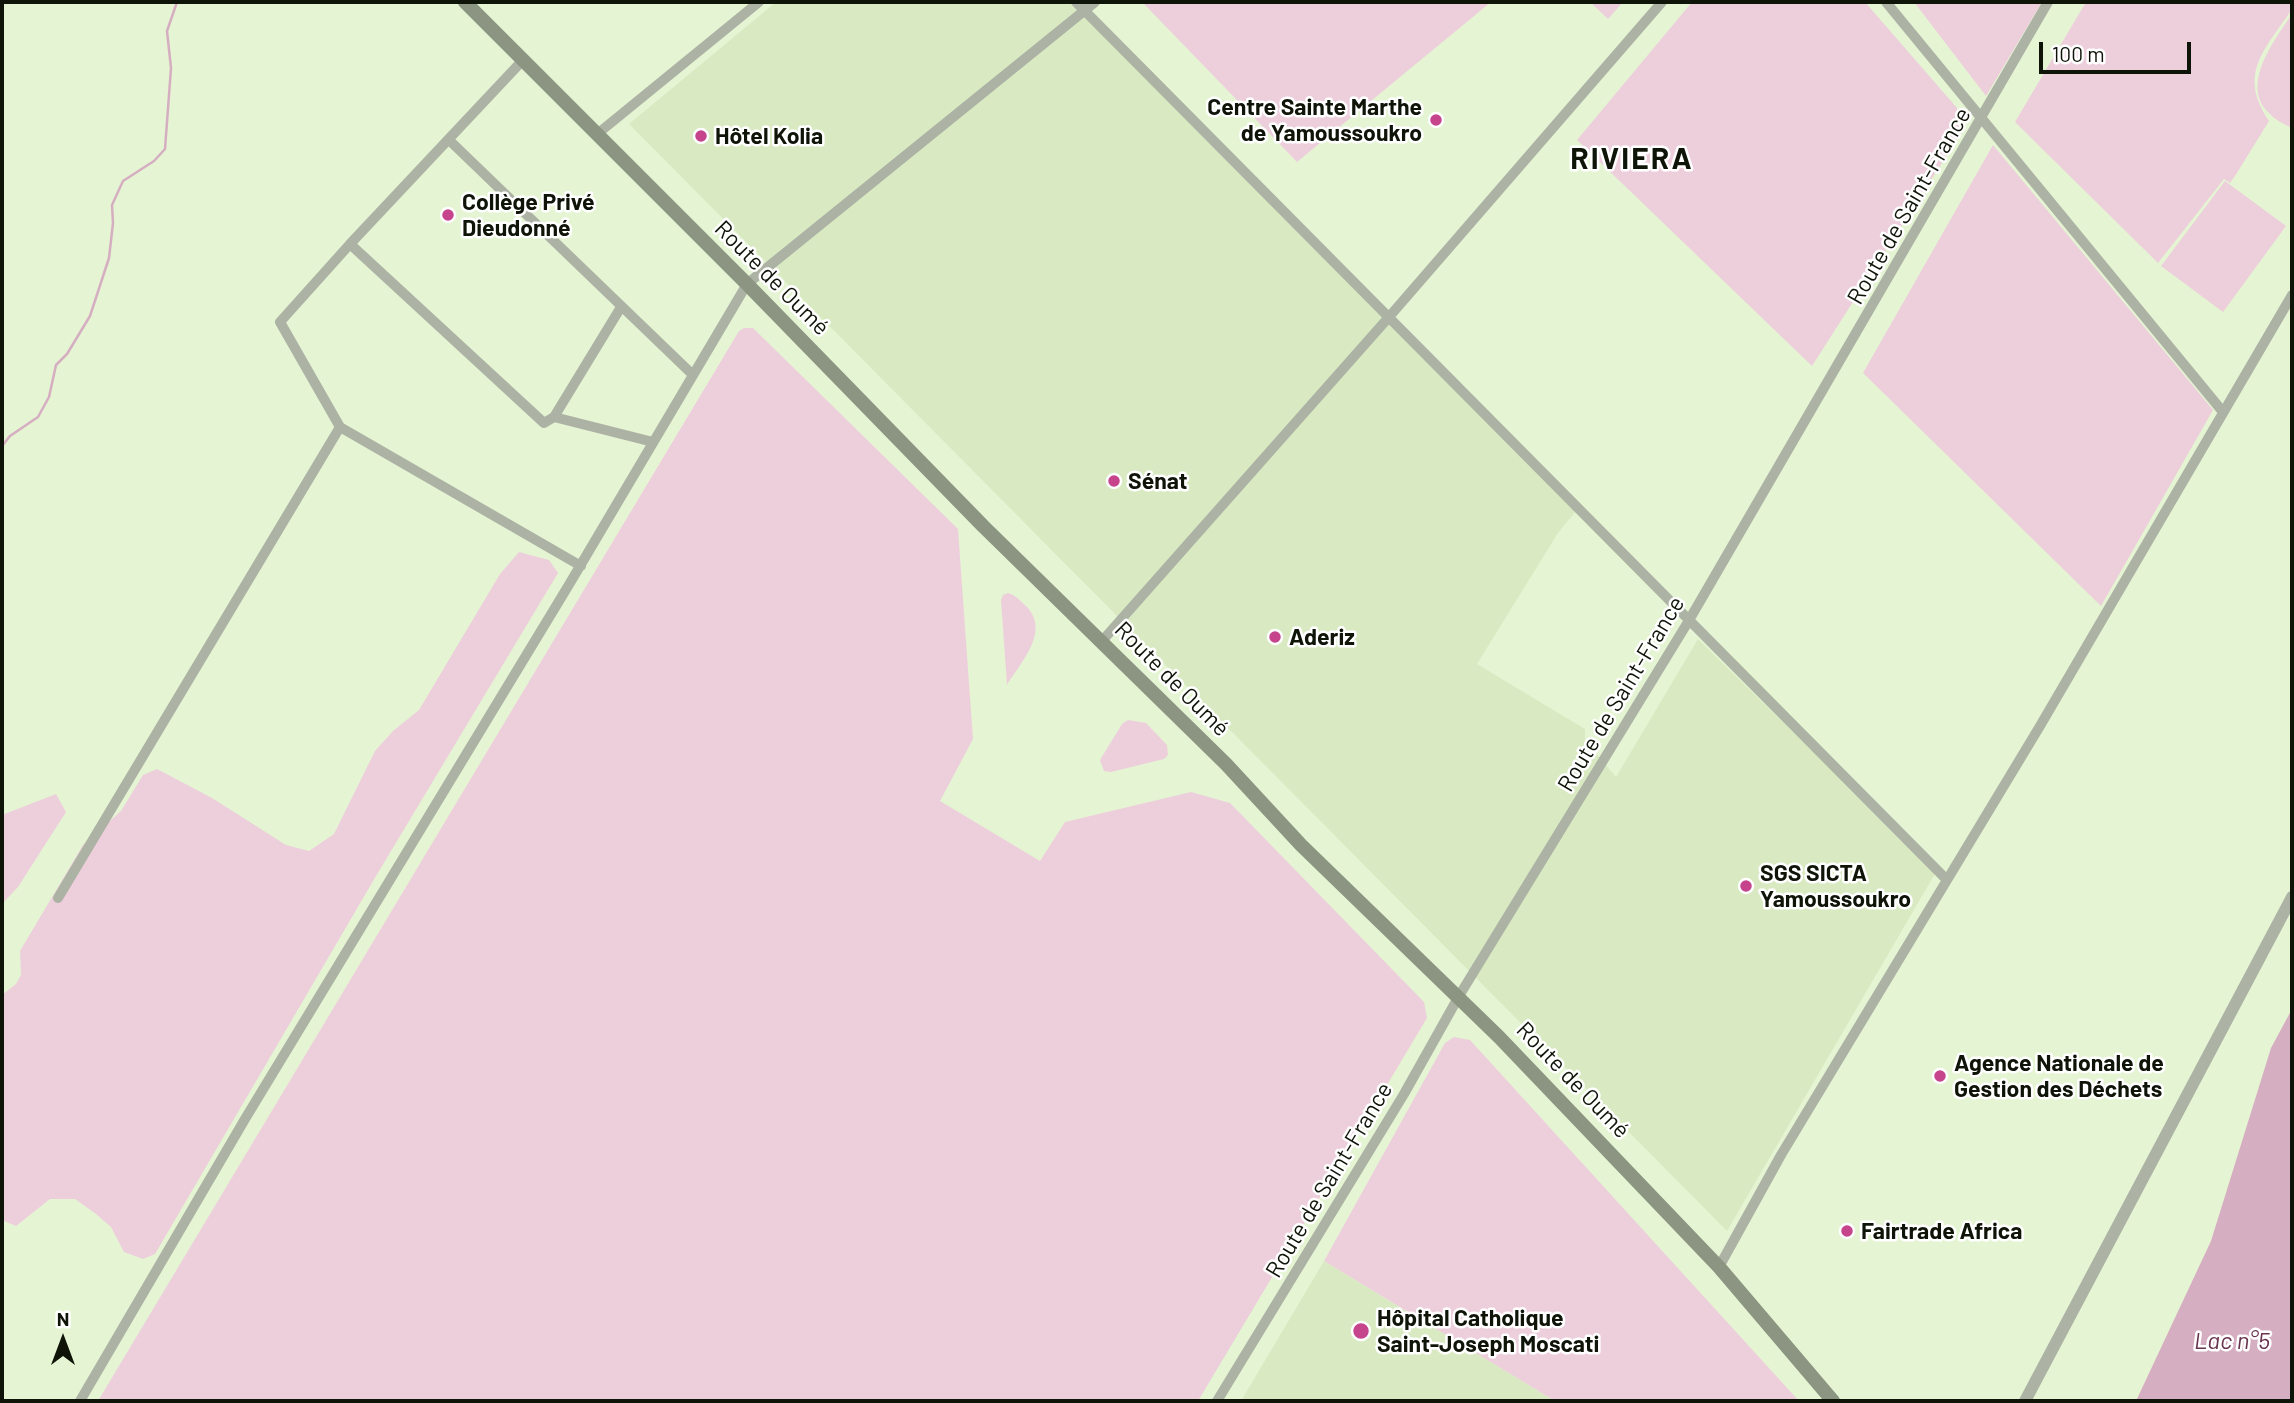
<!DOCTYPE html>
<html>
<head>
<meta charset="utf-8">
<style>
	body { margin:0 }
	#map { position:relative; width:2294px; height:1403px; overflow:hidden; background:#e5f4d3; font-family:Barlow,sans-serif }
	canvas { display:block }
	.frame { position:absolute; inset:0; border:4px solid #0f1408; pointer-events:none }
	.north { position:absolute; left:28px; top:1305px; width:70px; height:70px; -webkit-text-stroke:5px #fff; paint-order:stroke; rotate:0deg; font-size:19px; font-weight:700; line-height:28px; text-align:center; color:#0f1408 }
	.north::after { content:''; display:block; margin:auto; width:24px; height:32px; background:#0f1408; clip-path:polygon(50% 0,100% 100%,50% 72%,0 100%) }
	.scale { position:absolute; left:2039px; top:42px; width:152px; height:32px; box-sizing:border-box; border:4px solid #0f1408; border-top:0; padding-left:9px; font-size:21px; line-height:24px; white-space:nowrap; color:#0f1408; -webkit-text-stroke:5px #fff; paint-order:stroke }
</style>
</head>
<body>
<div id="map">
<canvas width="2294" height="1403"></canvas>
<div class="frame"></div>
<div class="north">N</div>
<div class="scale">100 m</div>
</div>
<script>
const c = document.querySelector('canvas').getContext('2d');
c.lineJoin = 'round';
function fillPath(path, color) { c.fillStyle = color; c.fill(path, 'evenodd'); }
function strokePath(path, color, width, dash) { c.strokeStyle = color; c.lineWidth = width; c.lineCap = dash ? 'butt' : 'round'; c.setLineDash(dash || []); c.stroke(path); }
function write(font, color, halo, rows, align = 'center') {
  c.font = font + ' Barlow,sans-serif'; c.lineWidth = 5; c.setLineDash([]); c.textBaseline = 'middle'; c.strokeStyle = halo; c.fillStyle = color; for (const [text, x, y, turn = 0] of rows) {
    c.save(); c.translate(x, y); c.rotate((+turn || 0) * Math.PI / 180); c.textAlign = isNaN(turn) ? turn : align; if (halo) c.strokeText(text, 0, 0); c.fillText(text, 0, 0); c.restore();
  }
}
fillPath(new Path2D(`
	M776 2H1074L1576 511 1558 533 1477 664 1585 729V740L1616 777 1698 639 1936 872 1727 1231 629 124Z
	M1324 1261 1555 1401H1241Z`), '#d9eac3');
fillPath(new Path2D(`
	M1142 2H1491L1297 162Z
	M1590 2H1623L1608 19Z
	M1692 2H1865L1957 108 1961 133 1812 366 1577 140Z
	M1914 2H2042L1986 96Z
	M2086 2H2292V9C2265 50 2237 73 2269 121L2235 176 2230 183 2224 179 2158 263 2015 122Z
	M2292 14V128C2284 124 2275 120 2269 113 2239 85 2276 38 2292 14Z
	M1993 145 2213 410 2101 606 1863 373Z
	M2225 181 2286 226 2223 312 2161 266Z
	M744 328H753L958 529 973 739 940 801 1040 861 1065 822 1191 792 1230 803 1424 1002 1427 1018 1198 1401H98L739 331Z
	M519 552 549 560 558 573 376 876 155 1254 143 1259 124 1252 111 1227 96 1214 75 1199H50L16 1226 2 1220V995L16 984 21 975 20 951 83 845 121 811 143 775 157 769 212 798 286 845 309 851 334 834 375 751 393 731 419 710 500 574Z
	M1008 593C1016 595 1020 601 1026 606 1051 631 1021 662 1007 685L1001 600 1003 595Z
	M1128 720 1146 723 1167 745 1168 755 1164 759 1111 772 1104 771 1100 760 1122 724Z
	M56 794 66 812 18 887 2 904V815Z
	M1454 1037 1470 1040 1799 1401H1555L1324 1261 1445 1043Z`), '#edcfdc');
fillPath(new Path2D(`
	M2292 1009V1401H2136L2211 1241 2271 1048Z`), '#d6aec1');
strokePath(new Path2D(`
	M2 446 10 436 38 417 49 397 56 365 67 354 90 316 109 258 113 223 112 205 123 181 154 161 165 149 171 68 167 31 177 2`), '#d6aec1', 2.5);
strokePath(new Path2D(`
	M1076 2 1947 880
	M1886 2 2223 412
	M523 60 350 244 280 322 340 427 581 566
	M596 135 759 2
	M449 140 693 375
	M350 244 544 423 554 417 621 307
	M554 417 653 442
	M1102 641 1389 317 1662 2
	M58 898 340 427
	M1719 1267 1781 1155 2040 726 2292 295
	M80 1401 245 1119 570 583 747 284 1095 2
	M1217 1401 1404 1094 1459 996 1688 622 2048 2`), '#acb2a4', 10);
strokePath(new Path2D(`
	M2025 1401 2292 897`), '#acb2a4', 12);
strokePath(new Path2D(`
	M465 2 747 284 983 526 1226 764 1301 845 1499 1037 1719 1267 1833 1401`), '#8c9581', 14);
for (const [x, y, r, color] of [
	[1436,120,7,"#c5448c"],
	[701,136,7,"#c5448c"],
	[448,215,7,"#c5448c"],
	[1114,481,7,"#c5448c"],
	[1275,637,7,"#c5448c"],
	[1746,886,7,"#c5448c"],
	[1940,1076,7,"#c5448c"],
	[1847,1231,7,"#c5448c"],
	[1361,1331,9,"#c5448c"]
]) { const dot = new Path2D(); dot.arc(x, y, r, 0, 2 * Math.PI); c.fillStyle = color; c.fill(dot); strokePath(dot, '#fff', 2.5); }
write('bold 23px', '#0f1408', '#fff', [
	["Centre Sainte Marthe",1422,107,"right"],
	["de Yamoussoukro",1422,133,"right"],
	["Hôtel Kolia",715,136],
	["Collège Privé",462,202],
	["Dieudonné",462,228],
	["Sénat",1128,481],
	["Aderiz",1289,637],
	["SGS SICTA",1760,873],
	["Yamoussoukro",1760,899],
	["Agence Nationale de",1954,1063],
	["Gestion des Déchets",1954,1089],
	["Fairtrade Africa",1861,1231],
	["Hôpital Catholique",1377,1318],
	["Saint-Joseph Moscati",1377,1344]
], 'left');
write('23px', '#0f1408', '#fff', [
	["Route de Saint-France",1909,206,-60],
	["Route de Oumé",772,278,45],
	["Route de Oumé",1172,679,45],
	["Route de Saint-France",1621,694,-59],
	["Route de Oumé",1573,1080,46],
	["Route de Saint-France",1329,1180,-59]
]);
write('italic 24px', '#69344f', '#fff', [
	["Lac n°5",2232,1341]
]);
c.letterSpacing = '2px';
write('bold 30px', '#0f1408', '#fff', [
	["RIVIERA",1632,159]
]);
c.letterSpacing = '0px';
</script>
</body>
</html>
